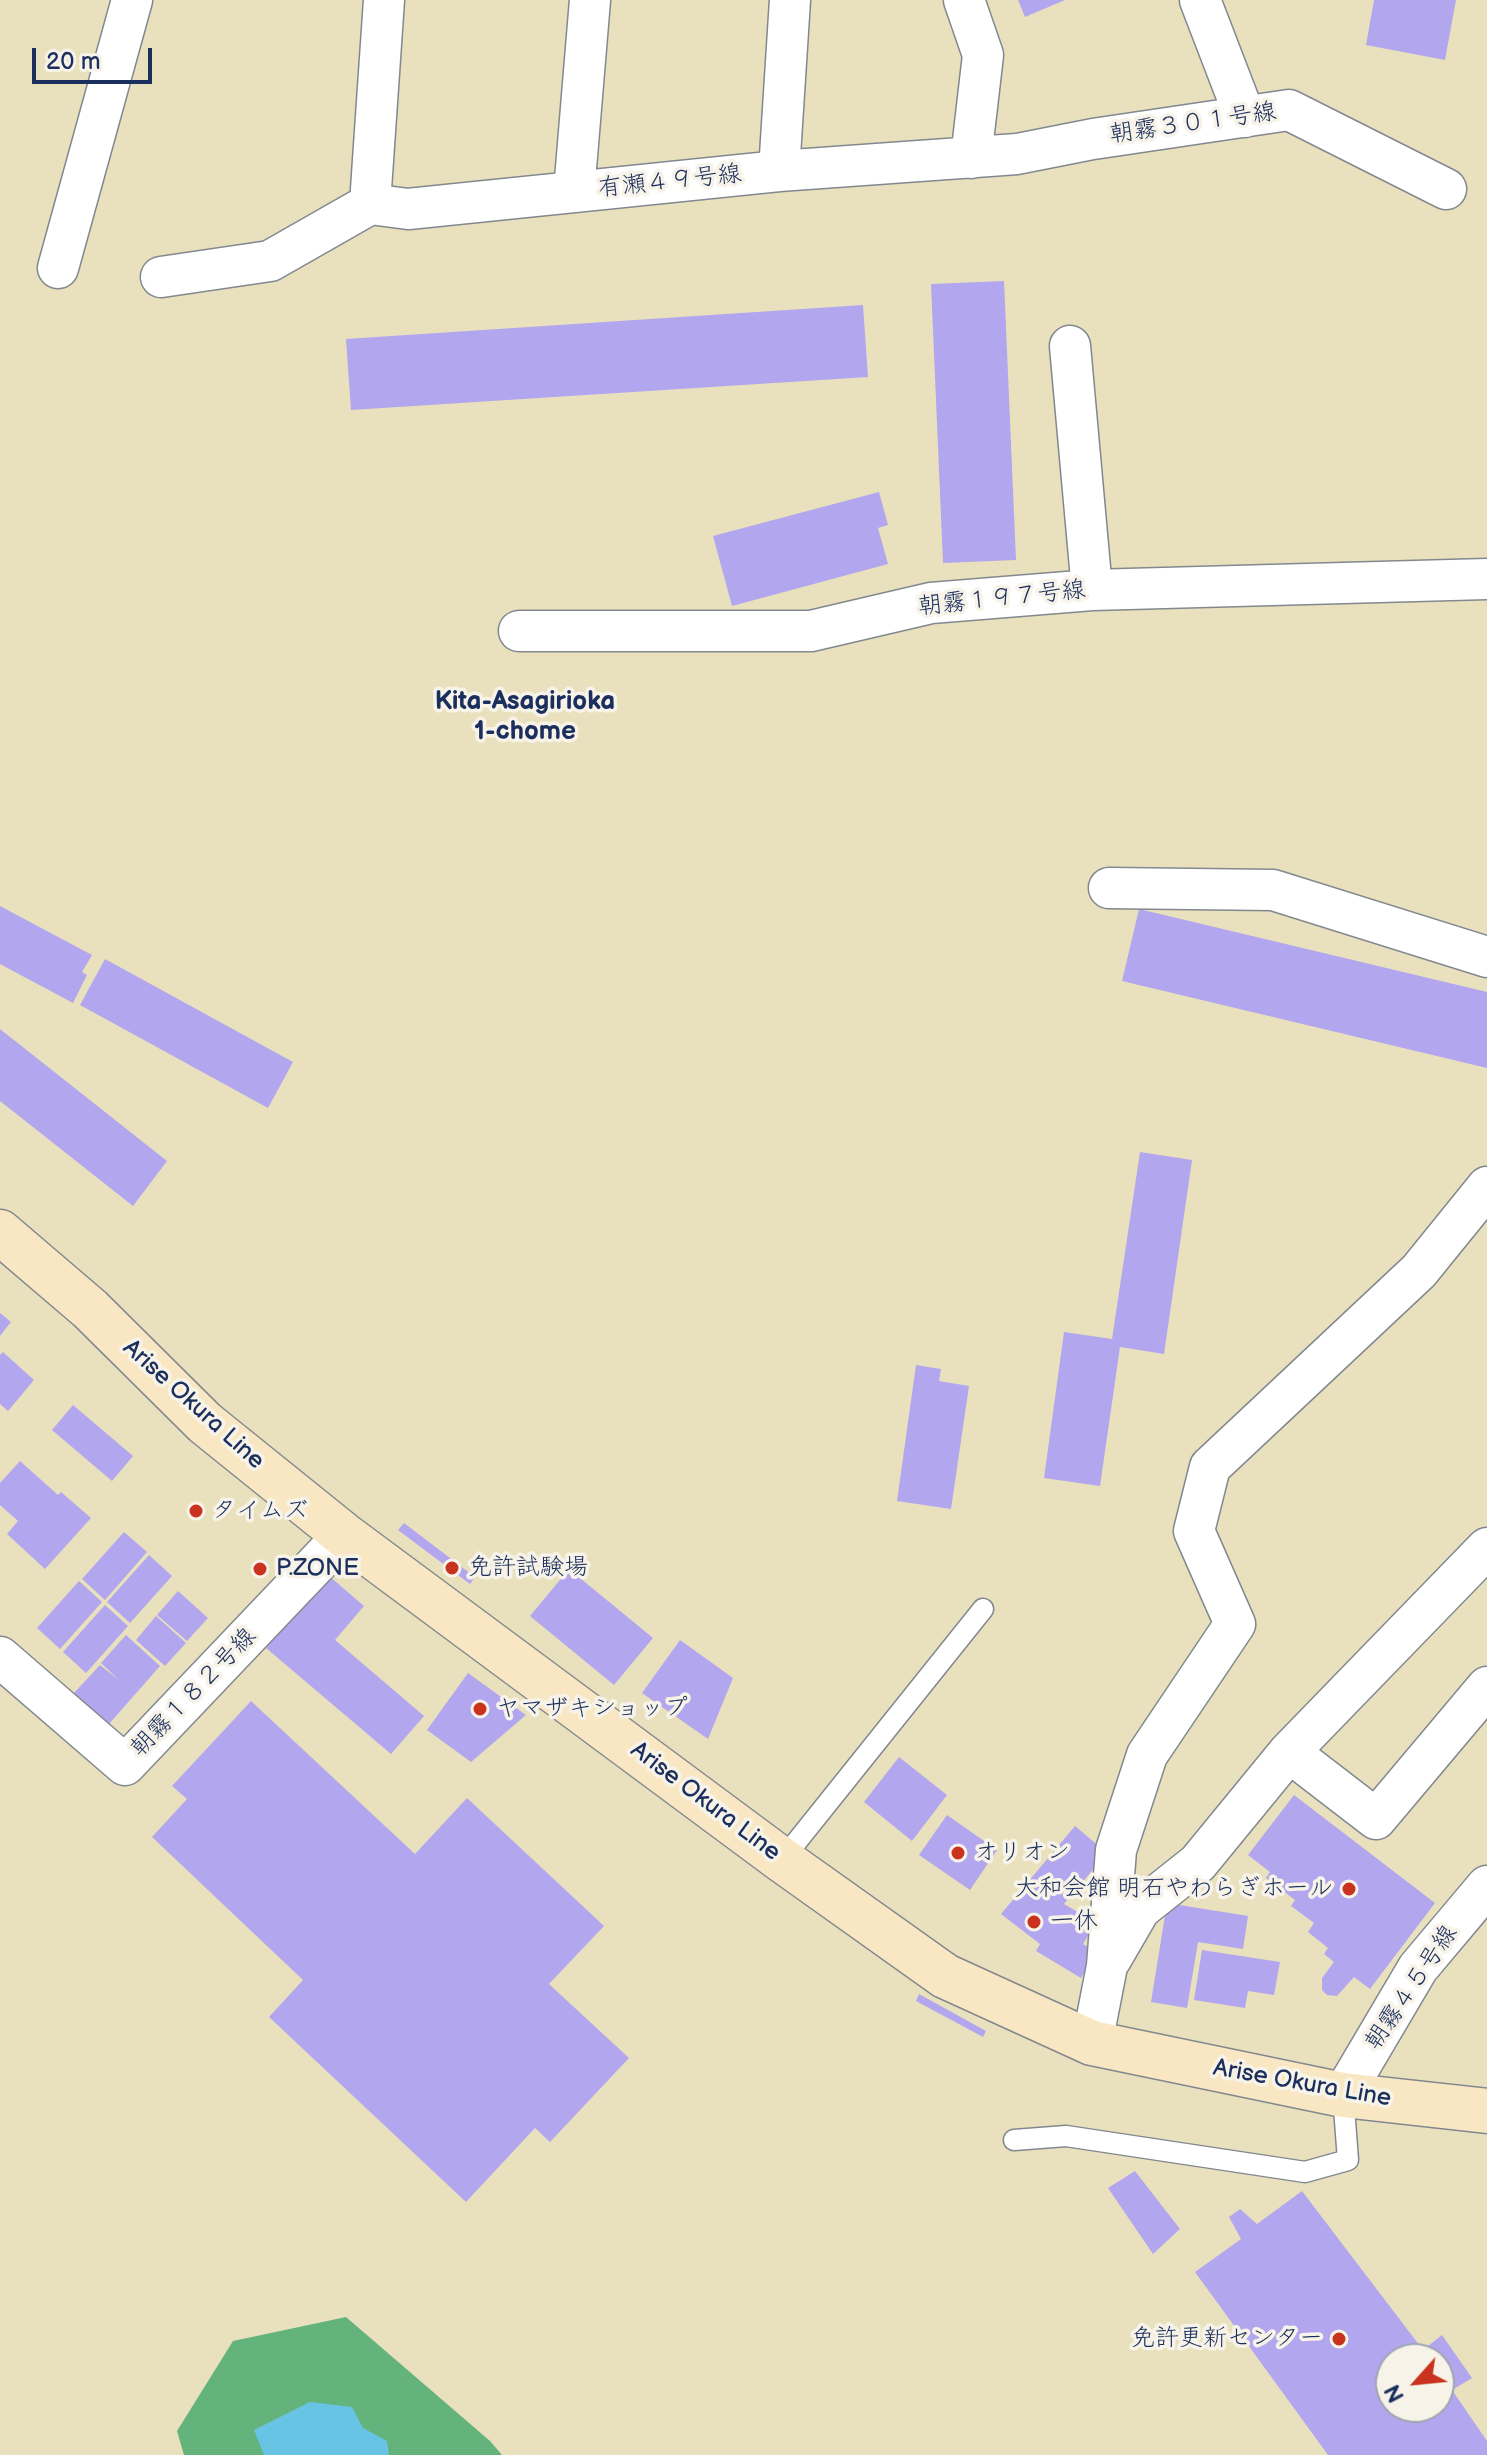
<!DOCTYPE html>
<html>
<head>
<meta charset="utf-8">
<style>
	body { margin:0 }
	#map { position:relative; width:1487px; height:2455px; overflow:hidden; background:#e9e1be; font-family:"Balsamiq Sans",sans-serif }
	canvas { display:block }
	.north { position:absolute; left:1375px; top:2343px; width:80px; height:80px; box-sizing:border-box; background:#f7f3e8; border:2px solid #9fa5b1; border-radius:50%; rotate:243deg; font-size:22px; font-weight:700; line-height:32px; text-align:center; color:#1b2f5e }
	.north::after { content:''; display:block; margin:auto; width:28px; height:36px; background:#c8321e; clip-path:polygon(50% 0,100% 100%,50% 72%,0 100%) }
	.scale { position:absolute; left:32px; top:48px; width:120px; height:36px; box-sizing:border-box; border:4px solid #1b2f5e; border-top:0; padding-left:10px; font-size:24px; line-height:28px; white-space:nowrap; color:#1b2f5e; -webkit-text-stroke:6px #f7f3e8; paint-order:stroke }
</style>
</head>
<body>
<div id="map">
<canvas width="1487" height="2455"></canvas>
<div class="north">N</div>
<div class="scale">20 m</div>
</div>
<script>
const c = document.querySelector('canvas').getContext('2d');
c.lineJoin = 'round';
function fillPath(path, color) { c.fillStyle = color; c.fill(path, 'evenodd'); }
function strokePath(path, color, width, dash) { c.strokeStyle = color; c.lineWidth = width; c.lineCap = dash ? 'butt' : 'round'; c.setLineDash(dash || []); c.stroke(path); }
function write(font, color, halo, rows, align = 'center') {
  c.font = font + ' "Balsamiq Sans","Klee One",sans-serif'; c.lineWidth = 7; c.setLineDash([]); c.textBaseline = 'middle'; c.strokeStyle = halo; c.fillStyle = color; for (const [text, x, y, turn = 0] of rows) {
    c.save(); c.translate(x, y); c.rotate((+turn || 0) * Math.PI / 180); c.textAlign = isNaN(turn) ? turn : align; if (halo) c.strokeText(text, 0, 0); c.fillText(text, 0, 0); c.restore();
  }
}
fillPath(new Path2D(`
	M346 2317 490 2441 502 2455H184L177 2431 233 2341Z`), '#64b27c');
fillPath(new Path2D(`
	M310 2402 352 2407 363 2428 387 2441 389 2455H264L254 2430Z`), '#67c4e5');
fillPath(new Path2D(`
	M1018 0H1065L1025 17Z
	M1374 0H1456L1445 60 1366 45Z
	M1004 281 1016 560 943 563 931 284Z
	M863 305 868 377 351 410 346 339Z
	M879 492 888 525 878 528 888 564 732 606 713 536Z
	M0 906 92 955 82 972 87 975 73 1003 0 964Z
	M1139 909 1487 992V1068L1122 981Z
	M105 959 293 1062 268 1108 80 1005Z
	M0 1029 167 1161 133 1206 0 1101Z
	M1140 1152 1192 1160 1164 1354 1120 1347 1100 1486 1044 1478 1064 1332 1112 1339Z
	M0 1313 11 1322 0 1336Z
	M3 1352 34 1380 8 1411 0 1404V1355Z
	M916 1365 941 1369 939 1381 969 1386 951 1509 897 1501Z
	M73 1405 133 1456 112 1481 52 1430Z
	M20 1461 58 1495 61 1492 91 1518 45 1569 7 1534 18 1521 0 1505V1483Z
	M404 1523 475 1577 470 1584 398 1530Z
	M124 1532 147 1552 105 1600 82 1579Z
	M149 1555 172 1576 130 1623 107 1602Z
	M569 1569 653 1638 614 1685 530 1616Z
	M328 1575 364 1606 335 1640 424 1716 391 1754 266 1648Z
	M79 1581 102 1602 60 1649 37 1628Z
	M178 1591 208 1618 187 1641 157 1615Z
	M105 1605 128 1626 86 1673 63 1652Z
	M156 1616 186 1643 165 1666 136 1640Z
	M126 1635 160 1666 109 1724 74 1693 100 1665 120 1681 101 1663Z
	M680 1640 733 1678 708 1739 642 1693Z
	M468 1673 526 1715 471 1762 427 1730Z
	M251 1701 415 1854 467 1798 604 1926 549 1984 629 2058 550 2142 535 2128 466 2202 269 2017 303 1980 152 1837 187 1799 172 1786Z
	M899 1757 947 1795 912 1841 864 1802Z
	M1294 1795 1435 1903 1370 1989 1354 1977 1337 1996 1327 1995 1322 1990V1978L1334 1962 1324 1954 1328 1948 1308 1932 1314 1923 1291 1906 1295 1900 1266 1878 1270 1872 1248 1855Z
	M947 1815 997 1850 970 1890 919 1855Z
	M1075 1826 1107 1853 1064 1904 1096 1923 1083 1944 1097 1952 1081 1978 1036 1951 1040 1944 1001 1914Z
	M1167 1903 1248 1916 1243 1949 1198 1942 1187 2008 1151 2002Z
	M1202 1950 1280 1962 1274 1995 1248 1991 1245 2008 1194 2000Z
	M919 1994 986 2031 983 2037 916 2001Z
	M1135 2171 1180 2229 1153 2254 1108 2188Z
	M1302 2191 1423 2350 1442 2335 1472 2378 1452 2390 1487 2441V2455H1328L1195 2272 1241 2239 1229 2217 1240 2209 1257 2224ZM1391 2359H1439V2407H1391Z`), '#b2a6ee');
const lane = new Path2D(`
	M782 1860 983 1609
	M1014 2140 1066 2136 1305 2172 1348 2160 1343 2095`);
const street = new Path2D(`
	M964 0 983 55 971 158
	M1200 0 1245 117
	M779 171 790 0
	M574 192 590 0
	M370 204 408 209 779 171 1017 154 1093 139 1289 110 1446 189
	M370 204 384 0
	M58 268 132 0
	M161 277 270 261 370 204
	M1070 346 1092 590
	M519 631H811L931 603 1092 590 1487 579
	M1109 888 1273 890 1487 957
	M1487 1548 1289 1752 1376 1819 1487 1687
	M0 1657 125 1765 344 1535
	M1111 1959 1140 1909 1198 1863 1289 1752
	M1092 2043 1107 1966 1116 1850 1147 1755 1235 1624 1194 1531 1210 1467 1419 1271 1487 1187
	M1343 2095 1418 1968 1487 1886`);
const secondary = new Path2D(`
	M0 1232 90 1309 205 1423 344 1535 782 1860 945 1976 1092 2043 1343 2095 1487 2111`);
strokePath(lane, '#82888e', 23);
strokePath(street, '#82888e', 43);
strokePath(secondary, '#82888e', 47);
strokePath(lane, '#fff', 20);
strokePath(street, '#fff', 40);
strokePath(secondary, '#f9e7c3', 44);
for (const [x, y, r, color] of [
	[196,1511,8,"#c8321e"],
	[452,1568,8,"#c8321e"],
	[260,1569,8,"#c8321e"],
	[480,1709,8,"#c8321e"],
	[958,1853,8,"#c8321e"],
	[1349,1889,8,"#c8321e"],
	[1034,1922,8,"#c8321e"],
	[1339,2339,8,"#c8321e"]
]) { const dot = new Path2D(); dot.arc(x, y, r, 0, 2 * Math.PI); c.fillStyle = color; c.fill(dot); strokePath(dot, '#f7f3e8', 3); }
write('24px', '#1b2f5e', '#f7f3e8', [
	["朝霧３０１号線",1193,124,-8],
	["有瀬４９号線",670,182,-6],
	["朝霧１９７号線",1002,599,-6],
	["Arise Okura Line",193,1405,42],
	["朝霧１８２号線",194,1693,-46],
	["Arise Okura Line",705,1802,37],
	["朝霧４５号線",1412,1988,-56],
	["Arise Okura Line",1302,2084,10]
]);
write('24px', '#1b2f5e', '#f7f3e8', [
	["タイムズ",212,1511],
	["免許試験場",468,1568],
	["P.ZONE",276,1569],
	["ヤマザキショップ",496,1709],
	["オリオン",974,1853],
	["大和会館 明石やわらぎホール",1333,1889,"right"],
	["一休",1050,1922],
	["免許更新センター",1323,2339,"right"]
], 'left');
write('bold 26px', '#1b2f5e', '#f7f3e8', [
	["Kita-Asagirioka",525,702],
	["1-chome",525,732]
]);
</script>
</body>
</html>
